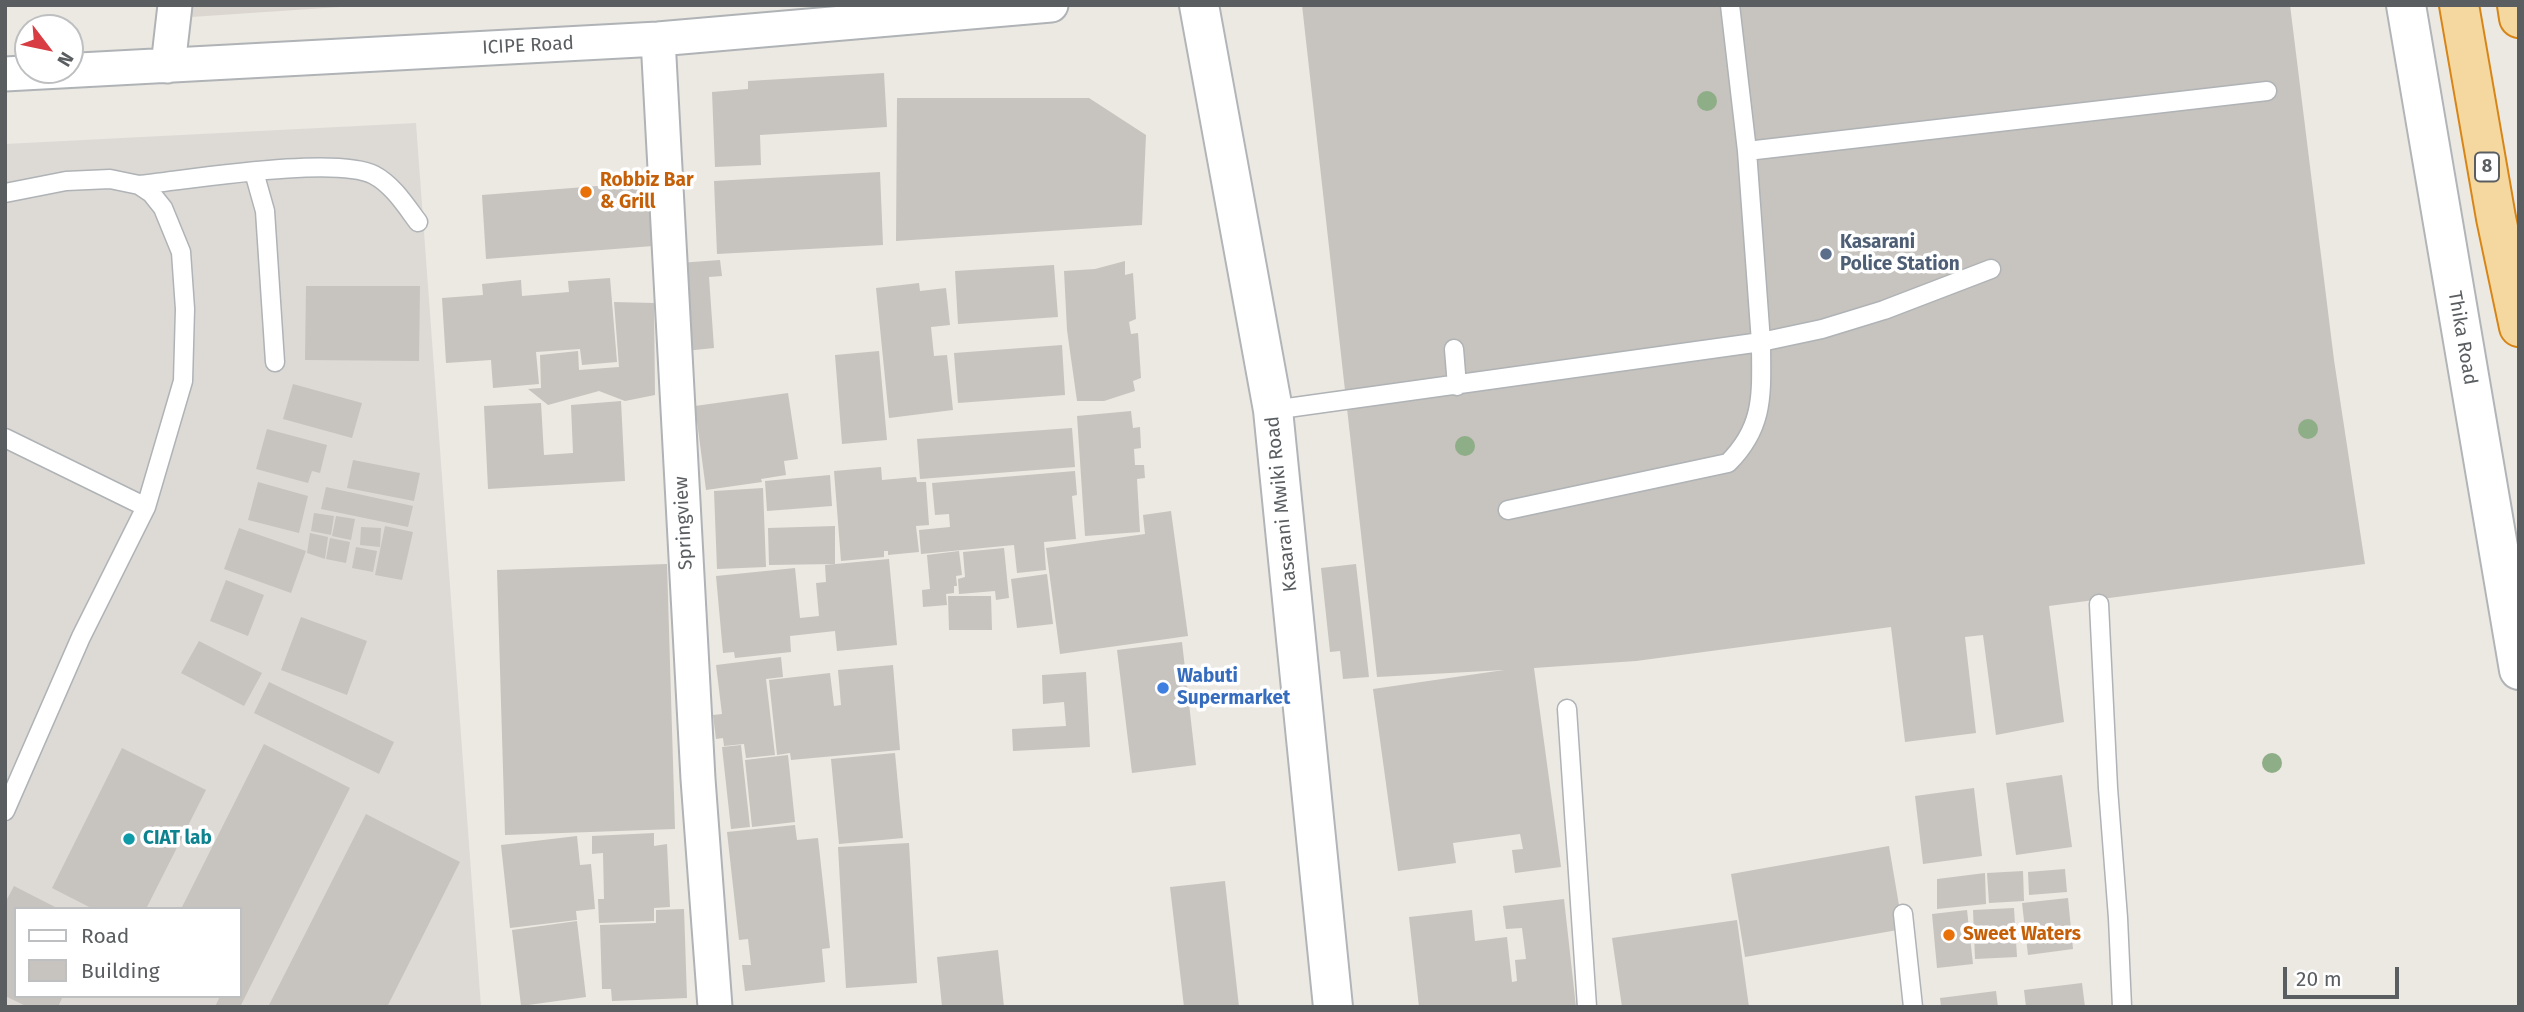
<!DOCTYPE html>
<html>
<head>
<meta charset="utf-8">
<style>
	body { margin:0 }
	#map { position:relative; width:2524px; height:1012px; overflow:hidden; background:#ece8e2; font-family:"Fira Sans",sans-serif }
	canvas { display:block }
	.frame { position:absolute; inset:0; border:7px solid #5a5e61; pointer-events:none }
	.legend { position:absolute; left:14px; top:907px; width:228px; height:91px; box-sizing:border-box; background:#fff; border:2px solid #bdbfc0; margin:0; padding:9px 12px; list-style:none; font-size:21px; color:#5a5e61 }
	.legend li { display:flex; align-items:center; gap:14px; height:35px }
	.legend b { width:35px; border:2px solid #bdbfc0 }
	.north { position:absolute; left:14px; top:14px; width:70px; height:70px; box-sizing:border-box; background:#fff; border:2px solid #bdbfc0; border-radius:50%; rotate:122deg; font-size:19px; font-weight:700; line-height:28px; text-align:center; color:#5a5e61 }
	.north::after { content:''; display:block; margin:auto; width:24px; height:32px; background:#d73d42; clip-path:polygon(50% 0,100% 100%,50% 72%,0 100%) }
	.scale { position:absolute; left:2283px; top:967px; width:116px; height:32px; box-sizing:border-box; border:4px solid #5a5e61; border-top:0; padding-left:9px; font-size:21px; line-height:24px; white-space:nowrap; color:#5a5e61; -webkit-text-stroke:5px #fff; paint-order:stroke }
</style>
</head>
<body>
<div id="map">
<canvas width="2524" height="1012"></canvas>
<div class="frame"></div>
<ul class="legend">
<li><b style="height:9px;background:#fff"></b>Road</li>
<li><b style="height:19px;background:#c7c3be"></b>Building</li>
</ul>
<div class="north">N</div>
<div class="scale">20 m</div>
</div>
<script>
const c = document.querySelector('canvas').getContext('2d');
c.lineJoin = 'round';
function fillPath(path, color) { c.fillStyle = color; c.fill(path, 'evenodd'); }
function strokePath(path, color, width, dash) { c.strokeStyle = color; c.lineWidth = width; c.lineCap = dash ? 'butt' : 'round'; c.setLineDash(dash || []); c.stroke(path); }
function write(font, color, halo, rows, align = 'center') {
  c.font = font + ' "Fira Sans",sans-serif'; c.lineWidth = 7; c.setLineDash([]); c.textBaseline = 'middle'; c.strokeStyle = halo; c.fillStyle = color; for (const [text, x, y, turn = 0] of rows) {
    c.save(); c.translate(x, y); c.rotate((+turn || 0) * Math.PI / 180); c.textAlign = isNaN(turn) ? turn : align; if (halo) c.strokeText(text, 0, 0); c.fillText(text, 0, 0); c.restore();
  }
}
fillPath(new Path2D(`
	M416 123 481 1007H5V144ZM16 909H240V996H16Z`), '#dddad6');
fillPath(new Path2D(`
	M192 5H370L191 17Z`), '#dbd7d0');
fillPath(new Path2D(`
	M1302 5H2290L2334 360 2365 564 2049 606 2064 722 1996 735 1983 635 1965 637 1976 733 1905 742 1891 627 1636 661 1534 668 1561 867 1515 873 1512 850 1523 849 1520 834 1453 843 1456 863 1398 871 1373 689 1504 670 1377 677Z
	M884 73 887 127 760 135 761 165 715 167 712 92 748 89V81Z
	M897 98H1089L1146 135 1142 225 896 241Z
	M880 172 883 245 717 254 714 181Z
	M649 182 653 246 486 259 482 195Z
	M720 260 722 276 709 277 714 348 685 351 679 263Z
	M1125 261V275L1133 273 1136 319 1129 322 1131 334 1138 333 1141 378 1133 381 1135 391 1104 401H1077L1067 330 1064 271 1095 269Z
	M1054 265 1058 317 958 324 955 271Z
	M610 278 617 362 582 365 580 349 536 352 539 384 493 388 491 360 446 363 442 298 483 295 482 284 521 280 522 296 569 292 568 281Z
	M919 283 920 291 946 288 950 325 931 327 934 356 947 355 953 410 889 418 876 288Z
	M306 286H420L419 361 305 360Z
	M614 302 654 303 655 395 625 401 599 391 548 405 528 389 541 388 540 355 578 351 579 370 619 367Z
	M1062 345 1065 395 958 403 954 353Z
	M879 351 887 440 842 444 835 355Z
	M293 384 362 403 352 438 283 419Z
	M788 393 798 459 784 461 786 475 761 479 762 482 706 490 695 406Z
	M621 401 625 481 488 489 484 406 541 403 544 455 573 453 571 405Z
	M1131 411 1133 428 1140 427 1141 448 1134 449 1135 465H1144L1145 478 1137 479 1140 532 1085 536 1077 416Z
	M1072 428 1075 467 920 479 917 439Z
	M267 429 327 445 320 473 312 471 308 483 256 469Z
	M353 460 420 473 414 501 347 488Z
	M881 467 882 480 916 477 917 482H926L929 525 916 526 919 552 888 555V551H884V557L841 561 834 471Z
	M1075 471 1077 495 1072 496 1076 539 1044 542 1046 570 1017 573 1014 545 921 554 919 530 950 527 949 514 935 515 932 483Z
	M830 475 832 506 767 511 765 481Z
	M258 482 308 496 299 533 248 520Z
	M326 487 413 506 408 527 321 509Z
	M763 488 766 567 717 569 714 491Z
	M1171 511 1188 636 1060 654 1046 548 1145 534 1143 515Z
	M314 513 334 516 331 535 311 531Z
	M336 516 355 519 351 540 332 536Z
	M385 526 413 532 402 580 375 575Z
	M835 526V564L769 565 768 528Z
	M361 527 381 528 380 547 360 545Z
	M239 528 306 551 291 593 224 569Z
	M310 533 328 537 325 559 307 553Z
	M330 538 350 542 346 563 326 559Z
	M356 547 377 551 373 572 352 568Z
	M1004 548 1009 598 996 600 995 591 959 594 958 579 965 577 963 552Z
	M959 551 962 575 956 576 957 586H954V593L946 594 947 605 923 607 922 590 930 589 927 555Z
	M889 559 897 645 837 651 835 631 790 636 791 652 735 658 734 652 723 653 716 576 795 568 800 618 819 616 816 583 826 582 825 565Z
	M667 564 675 829 505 835 497 570Z
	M1356 564 1369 677 1343 679 1340 651 1330 652 1321 568Z
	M1047 574 1053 624 1017 628 1011 579Z
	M226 580 264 595 248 636 210 621Z
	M948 596H991L992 630H949Z
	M301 617 367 641 347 695 281 670Z
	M199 641 262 673 244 706 181 673Z
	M1182 642 1196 765 1132 773 1117 650Z
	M781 657 783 677 766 679 775 755 746 758 744 744 724 746 723 738 716 739 713 715 722 714 716 665Z
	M893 665 900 750 791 760 790 753 777 755 769 680 830 673 834 706 841 705 838 670Z
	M1086 672 1090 747 1013 751 1012 729 1066 726 1064 702 1043 704 1042 675Z
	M269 682 394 742 379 774 254 713Z
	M264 744 350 788 240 1007H215L220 996H240V909H181Z
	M741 745 750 827 731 829 722 747Z
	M122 748 206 790 146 909H93L52 888Z
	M895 753 903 838 839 844 831 759Z
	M788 755 795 822 752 827 745 760Z
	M2062 775 2072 847 2016 855 2006 783Z
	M1974 788 1982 856 1923 864 1915 796Z
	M366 814 460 862 387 1007H268Z
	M795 825 797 840 818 838 830 948 822 949 825 982 745 991 742 965H751L748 939 739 940 727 832Z
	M654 833V846L667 844 670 907 654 908V921L599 923 598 899H604L603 853 592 854V836Z
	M577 836 580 865 591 864 595 909 576 911 577 920 510 928 501 845Z
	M909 843 917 983 846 988 838 847Z
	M1889 846 1903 929 1745 957 1731 874Z
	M2065 869 2067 892 2029 895 2028 872Z
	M2023 871 2024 901 1989 903 1987 873Z
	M1985 873 1986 904 1937 909V879Z
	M1225 881 1239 1007H1184L1170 887Z
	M14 886 59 909H16V996H63L58 1007H28L5 996V903Z
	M2068 898 2073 949 2028 955 2022 903Z
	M1564 899 1576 1007H1419L1409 917 1472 910 1475 941 1507 937 1512 982 1517 981 1515 960 1526 959 1522 928 1506 929 1503 906Z
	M2014 908 2017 957 1975 959 1973 910Z
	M684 909 687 998 612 1001 611 989H602L600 925 656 923V910Z
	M1967 910 1973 964 1937 968 1932 914Z
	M1737 920 1749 1007H1622L1612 938Z
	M577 921 586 997 521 1006 512 930Z
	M998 950 1004 1007H942L937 957Z
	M2082 983 2085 1007H2026L2024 990Z
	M1996 991 1998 1007H1941L1940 998Z`), '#c7c3be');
const service = new Path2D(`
	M1730 5 1747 151
	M254 172 265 211 275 362
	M139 185C188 180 335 155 374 175 393 185 406 206 418 222
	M5 193 66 181 110 179 139 185 151 193 163 208 181 252 185 309 183 381 146 507 81 637 5 811
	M1454 349 1457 386
	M1273 410 1761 342 1747 151 2267 91
	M5 438 146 507
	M1508 510 1728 463C1766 425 1761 391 1761 342L1822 329 1884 310 1991 269
	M2099 604 2108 788 2118 918 2122 1007
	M1567 709 1587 1007
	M1903 914 1913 1007`);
const minor = new Path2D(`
	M658 39 698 779 715 1007
	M168 66 175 5
	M5 74 658 39 1051 5`);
const secondary = new Path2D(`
	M1199 5 1273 410 1333 1007
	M2406 5 2519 670`);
const trunk = new Path2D(`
	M2459 5 2496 218 2519 327
	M2517 5 2519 18`);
strokePath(service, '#afb3b6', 21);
strokePath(minor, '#afb3b6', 37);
strokePath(secondary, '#b1b5b8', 42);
strokePath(trunk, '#d78517', 42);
strokePath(service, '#fff', 18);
strokePath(minor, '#fff', 33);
strokePath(secondary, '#fff', 38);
strokePath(trunk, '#f4d8a0', 38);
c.fillStyle = '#8eae87';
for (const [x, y] of [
	[1707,101],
	[2308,429],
	[1465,446],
	[2272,763]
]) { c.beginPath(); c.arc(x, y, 10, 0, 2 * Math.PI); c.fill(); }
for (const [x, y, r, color] of [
	[586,192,7,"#e8710a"],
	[1826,254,7,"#5c6f8a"],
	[1163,688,7,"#3f7fe0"],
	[129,839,7,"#0f9aa8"],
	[1949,935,7,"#e8710a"]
]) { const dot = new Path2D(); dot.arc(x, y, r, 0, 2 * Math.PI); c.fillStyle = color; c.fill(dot); strokePath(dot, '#fff', 2.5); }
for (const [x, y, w] of [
	[2487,167,24]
]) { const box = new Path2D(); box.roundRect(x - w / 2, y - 14.5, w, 29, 5); c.fillStyle = '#fff'; c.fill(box); strokePath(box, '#5a5e61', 2); }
write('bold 18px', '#5a5e61', null, [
	["8",2487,167]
]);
write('19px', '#5a5e61', '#fff', [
	["ICIPE Road",528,46,-3],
	["Thika Road",2462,338,80],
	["Kasarani Mwiki Road",1282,504,-96],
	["Springview",684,523,-93]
]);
write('bold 19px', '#c56008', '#fff', [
	["Robbiz Bar",600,181],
	["& Grill",600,203],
	["Sweet Waters",1963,935]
], 'left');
write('bold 19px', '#4e5e75', '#fff', [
	["Kasarani",1840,243],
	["Police Station",1840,265]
], 'left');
write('bold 19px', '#366cbe', '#fff', [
	["Wabuti",1177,677],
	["Supermarket",1177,699]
], 'left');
write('bold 19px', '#0d838f', '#fff', [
	["CIAT lab",143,839]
], 'left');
</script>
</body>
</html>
